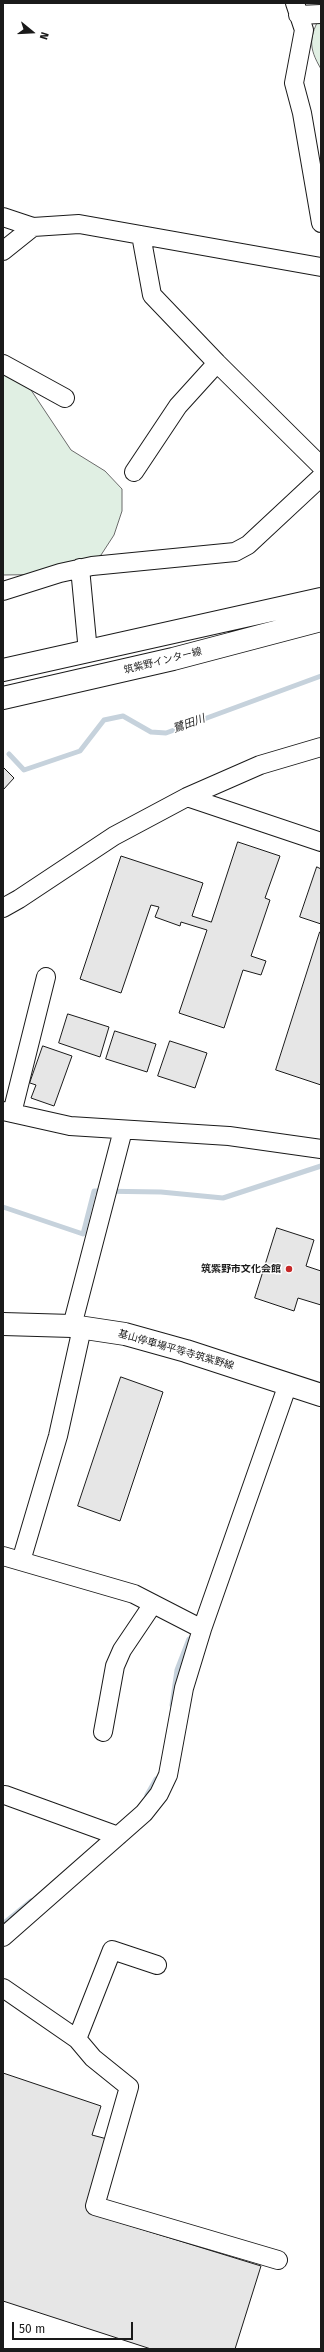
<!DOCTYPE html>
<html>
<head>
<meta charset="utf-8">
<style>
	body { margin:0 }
	#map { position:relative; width:324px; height:2352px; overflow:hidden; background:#fff; font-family:"Fira Sans",sans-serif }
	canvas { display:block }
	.frame { position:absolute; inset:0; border:4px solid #1a1a1a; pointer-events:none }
	.north { position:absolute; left:12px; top:12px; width:40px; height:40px; -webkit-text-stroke:3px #fff; paint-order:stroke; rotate:108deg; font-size:11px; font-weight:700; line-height:16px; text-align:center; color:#1a1a1a }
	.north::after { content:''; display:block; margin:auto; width:14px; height:18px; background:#1a1a1a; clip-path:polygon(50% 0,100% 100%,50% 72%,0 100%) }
	.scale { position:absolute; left:12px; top:2322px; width:121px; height:18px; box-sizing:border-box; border:2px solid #1a1a1a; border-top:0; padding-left:5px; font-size:12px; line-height:14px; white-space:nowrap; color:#1a1a1a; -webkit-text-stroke:3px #fff; paint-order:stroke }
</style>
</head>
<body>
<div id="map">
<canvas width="324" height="2352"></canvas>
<div class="frame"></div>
<div class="north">N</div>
<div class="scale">50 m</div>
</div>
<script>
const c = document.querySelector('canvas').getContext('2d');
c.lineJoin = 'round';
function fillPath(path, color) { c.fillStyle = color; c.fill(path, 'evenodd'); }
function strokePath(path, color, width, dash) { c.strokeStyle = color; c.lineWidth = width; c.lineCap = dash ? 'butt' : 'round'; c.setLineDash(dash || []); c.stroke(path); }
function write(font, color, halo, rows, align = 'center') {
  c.font = font + ' "Fira Sans","Noto Sans JP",sans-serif'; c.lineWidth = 3; c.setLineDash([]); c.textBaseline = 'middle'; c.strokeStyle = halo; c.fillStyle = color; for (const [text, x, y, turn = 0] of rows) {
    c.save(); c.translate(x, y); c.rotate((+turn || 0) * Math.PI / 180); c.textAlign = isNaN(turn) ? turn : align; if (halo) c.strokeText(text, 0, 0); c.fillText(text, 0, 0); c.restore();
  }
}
const green = new Path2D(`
	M321 15V69C308 47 309 37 321 15Z
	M3 360 25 381 71 450 105 471 122 489V511L114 535 101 555 73 574 3 575Z`);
fillPath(green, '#e0efe3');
strokePath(green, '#6a6a6a', 1);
strokePath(new Path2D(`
	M9 754 24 770 80 751 104 720 123 716 151 732 166 733 321 676
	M3 1207 83 1234 94 1191 161 1192 223 1198 321 1166
	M172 1705 177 1670 189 1639
	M147 1795 156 1779
	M3 1924 31 1901`), '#c6d2dc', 5);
const building = new Path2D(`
	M3 767 14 778 3 790Z
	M238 842 280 856 265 898 270 900 251 956 266 961 261 975 243 970 224 1028 179 1013 207 930 181 922 180 926 155 917 159 907 151 905 121 993 80 979 121 856 203 883 192 916 211 922Z
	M317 867 321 869V924L300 917Z
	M320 932H321V1085L276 1070Z
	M68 1014 109 1027 100 1057 59 1043Z
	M115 1031 156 1044 147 1072 106 1059Z
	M170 1041 207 1053 195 1088 158 1076Z
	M43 1046 72 1056 54 1106 31 1098 36 1085 30 1083Z
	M277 1228 314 1240 306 1266 321 1271V1305L298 1298 294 1311 255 1298Z
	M121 1377 163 1392 120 1521 78 1506Z
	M3 2073 101 2106 92 2135 111 2140 89 2213 261 2266 235 2349H151L3 2301Z`);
fillPath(building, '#e6e6e6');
strokePath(building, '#1a1a1a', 1);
const minor = new Path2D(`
	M295 3 304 30 294 83 302 113 321 223
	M298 15 321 14
	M3 217 33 227
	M141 235 152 295 217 363 321 466
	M3 251 33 227 79 224 321 267
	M3 364 65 398
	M134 472 178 406 217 363
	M80 568 88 652
	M3 591 60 573 92 566 235 552 248 545 321 477
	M187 797 321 842
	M3 908 19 899 114 836 187 797 260 765 321 747
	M3 1111 70 1126 229 1136 321 1149
	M12 1113 46 977
	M72 1326 123 1130
	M3 1556 134 1594 202 1629
	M21 1561 58 1436 82 1328
	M103 1732 115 1666 122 1650 153 1604
	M5 1795 118 1836
	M3 1937 144 1813 159 1794 168 1775 184 1688 202 1629 288 1384
	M3 1988 77 2039 93 2058 129 2087 95 2206 278 2260
	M77 2039 112 1950 157 1965`);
const major = new Path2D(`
	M3 670 321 599
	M3 698 173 659 321 620
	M3 1324 72 1326 125 1334 186 1351 321 1395`);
strokePath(minor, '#1a1a1a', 20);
strokePath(major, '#1a1a1a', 24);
strokePath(minor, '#fff', 18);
strokePath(major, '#fff', 22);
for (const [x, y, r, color] of [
	[289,1269,4,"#c62828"]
]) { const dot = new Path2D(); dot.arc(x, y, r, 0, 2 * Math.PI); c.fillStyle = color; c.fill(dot); strokePath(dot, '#fff', 1.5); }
write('10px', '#1a1a1a', '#fff', [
	["筑紫野インター線",163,661,-14],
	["基山停車場平等寺筑紫野線",176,1350,16]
]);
write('bold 10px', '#1a1a1a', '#fff', [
	["筑紫野市文化会館",281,1269]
], 'right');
write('italic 11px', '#1a1a1a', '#fff', [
	["鷺田川",189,724,-20]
]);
</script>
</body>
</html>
